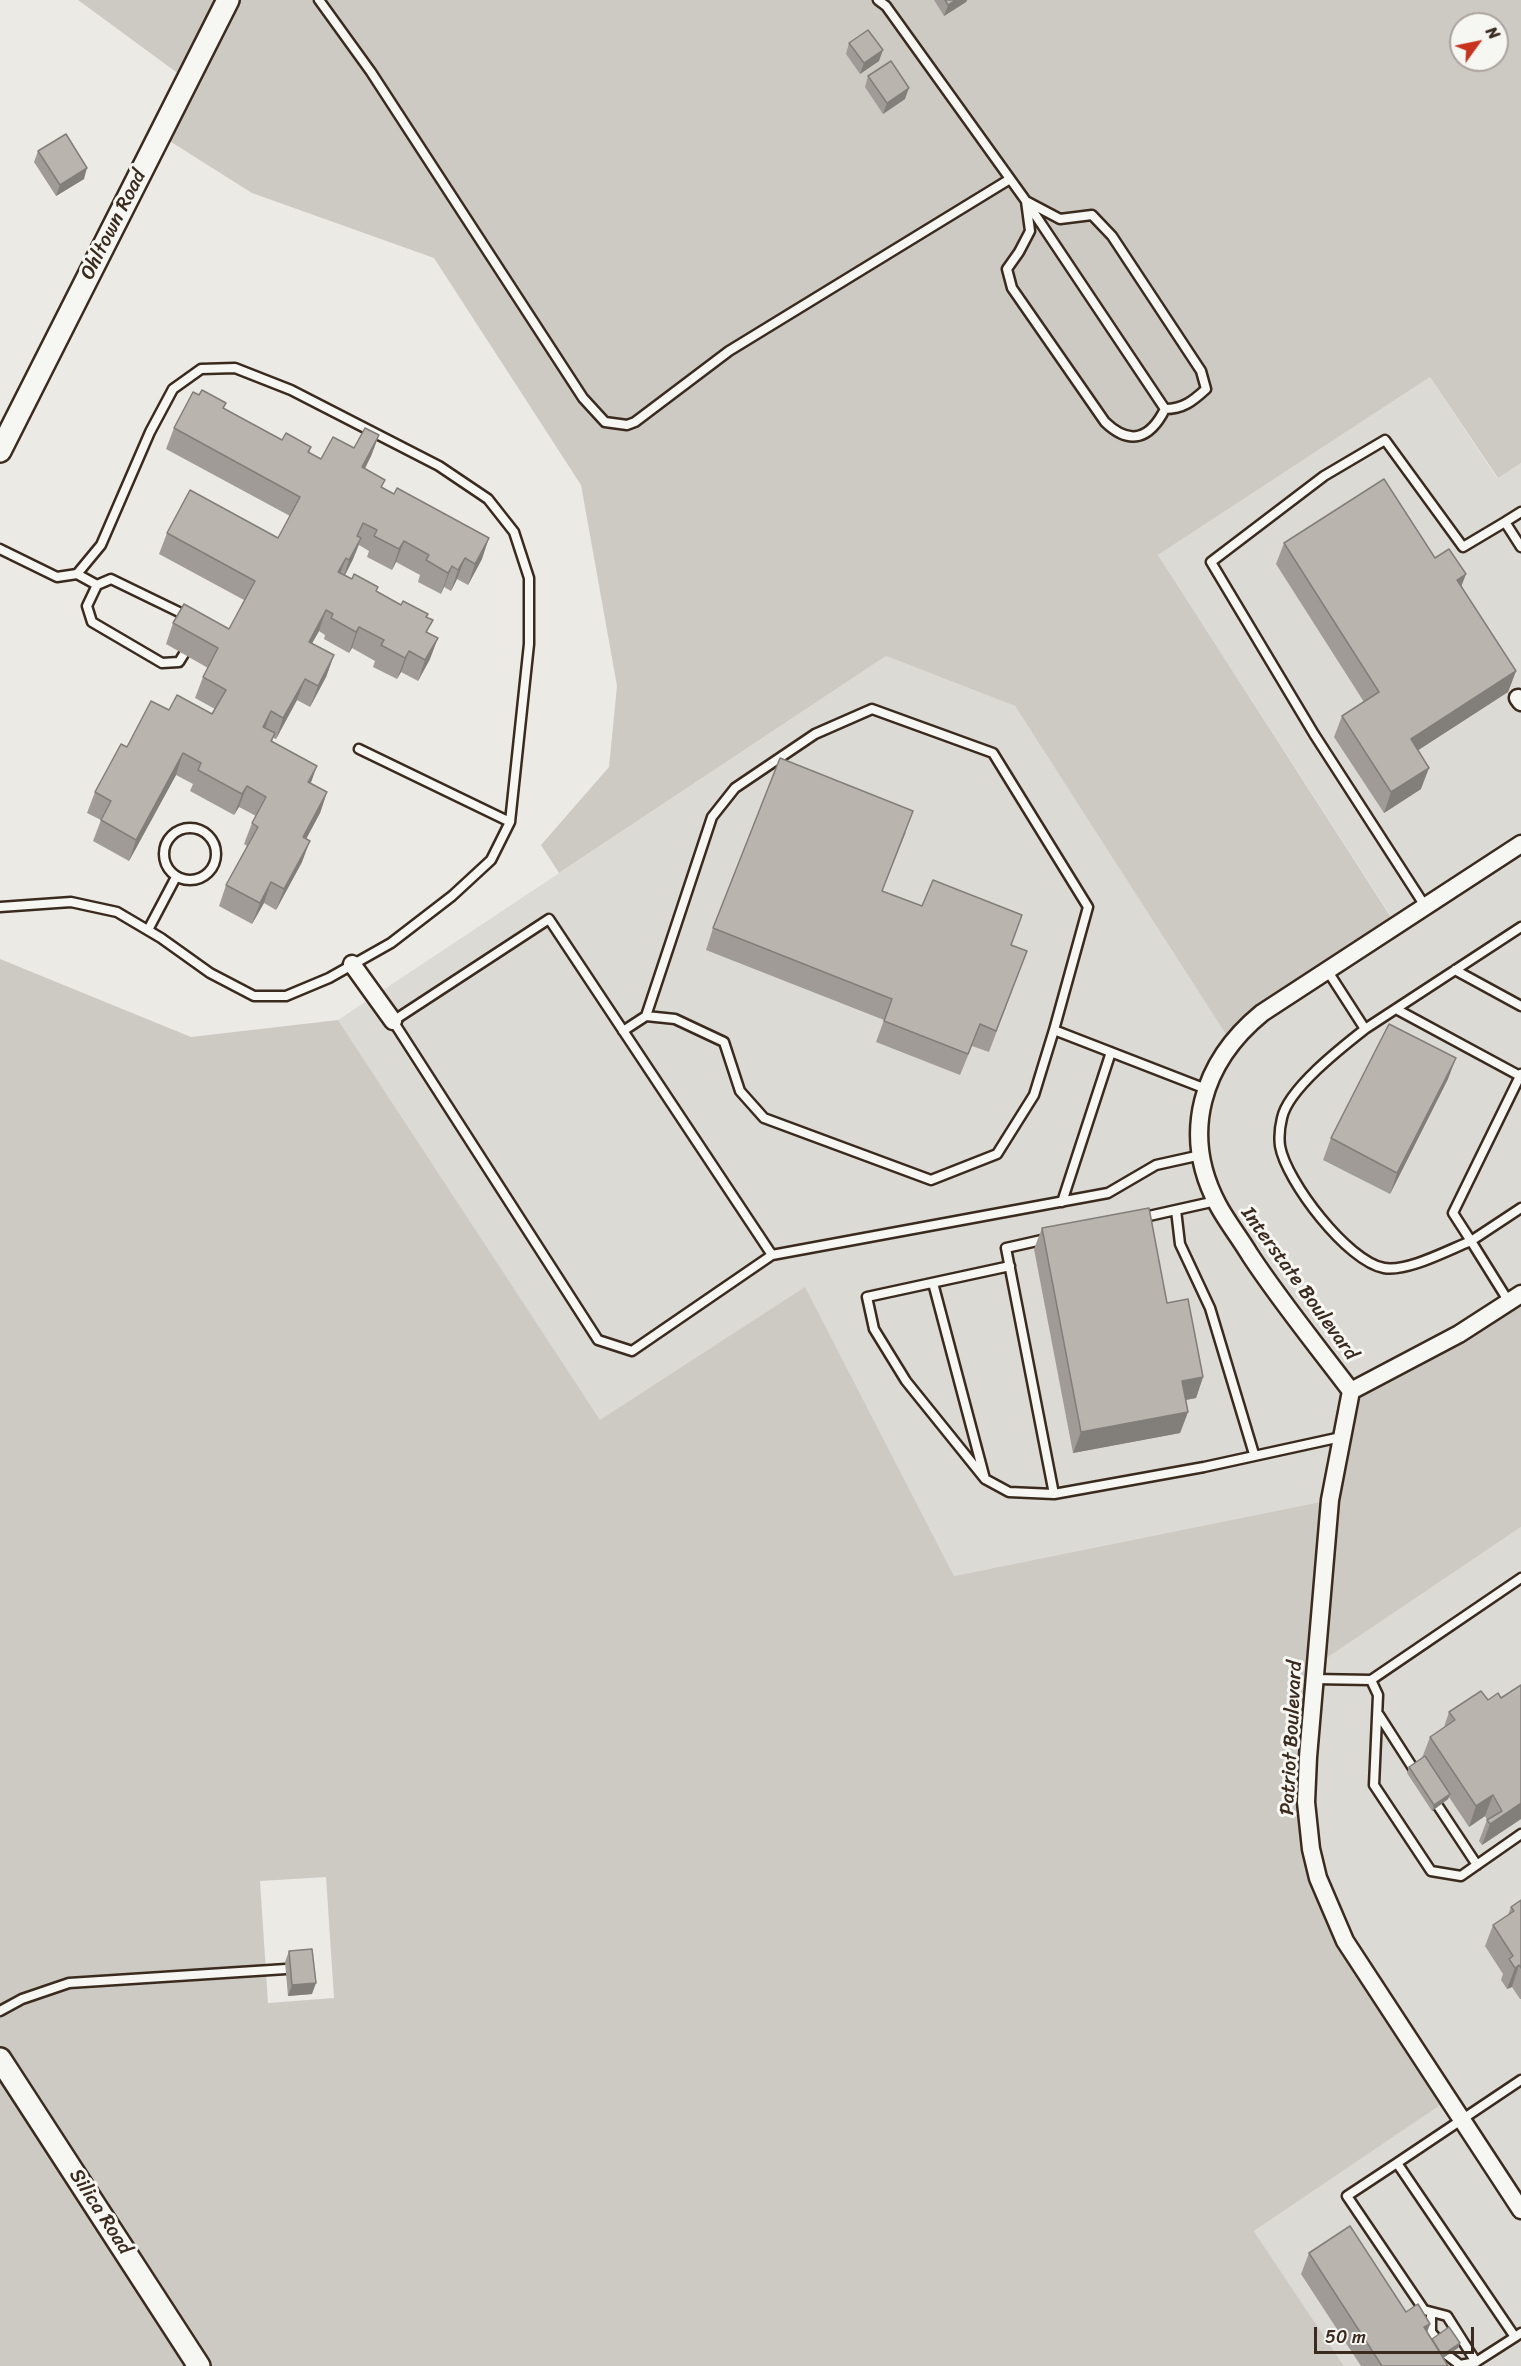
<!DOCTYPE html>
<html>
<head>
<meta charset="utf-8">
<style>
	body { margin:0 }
	#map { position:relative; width:1521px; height:2366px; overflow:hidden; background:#ebeae5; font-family:Sriracha,sans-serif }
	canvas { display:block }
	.north { position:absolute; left:1449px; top:12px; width:60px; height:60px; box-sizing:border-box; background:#f6f6f2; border:2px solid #aba49d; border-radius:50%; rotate:57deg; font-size:16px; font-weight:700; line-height:24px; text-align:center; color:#3b2a1e }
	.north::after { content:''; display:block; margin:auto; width:21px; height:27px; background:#c8321e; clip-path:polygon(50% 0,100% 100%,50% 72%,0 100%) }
	.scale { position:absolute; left:1314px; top:2327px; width:160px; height:27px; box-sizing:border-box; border:3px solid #3b2a1e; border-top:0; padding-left:8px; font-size:18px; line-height:21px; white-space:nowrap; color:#3b2a1e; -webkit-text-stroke:4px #f6f6f2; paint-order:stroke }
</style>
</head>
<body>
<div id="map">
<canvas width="1521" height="2366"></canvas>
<div class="north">N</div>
<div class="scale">50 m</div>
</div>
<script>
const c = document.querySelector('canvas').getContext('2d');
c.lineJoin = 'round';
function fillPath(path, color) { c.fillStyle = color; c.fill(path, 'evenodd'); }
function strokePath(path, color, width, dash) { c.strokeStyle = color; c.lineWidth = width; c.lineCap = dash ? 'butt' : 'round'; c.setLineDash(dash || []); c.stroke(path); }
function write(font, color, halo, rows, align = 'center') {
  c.font = font + ' Sriracha,sans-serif'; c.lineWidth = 6; c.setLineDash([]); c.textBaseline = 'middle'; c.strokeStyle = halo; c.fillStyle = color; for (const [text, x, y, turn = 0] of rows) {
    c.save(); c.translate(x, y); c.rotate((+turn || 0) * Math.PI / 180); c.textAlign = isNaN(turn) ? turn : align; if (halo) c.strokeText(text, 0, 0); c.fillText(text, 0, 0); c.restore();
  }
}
fillPath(new Path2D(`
	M1430 377 1497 478 1521 463V1294L1330 1500 954 1576 805 1288 600 1421 338 1020 886 656 1015 706 1231 1041 1396 924 1158 555Z
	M1521 1527V2366H1344L1254 2231 1448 2099 1345 1941 1311 1849 1316 1664Z`), '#dcdad4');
fillPath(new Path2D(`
	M78 0H1521V463L1498 478 1430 377 1158 555 1396 925 1231 1042 1015 706 886 656 559 873 541 845 609 767 617 686 581 485 434 258 252 193 160 135 187 80ZM1461 24H1497V60H1461Z
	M0 959 191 1037 338 1020 600 1420 805 1287 954 1576 1330 1500 1351 1391 1521 1294V1527L1316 1665 1308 1757 1326 1900 1449 2099 1254 2231 1344 2366H0ZM326 1877 334 1998 268 2003 260 1881Z`), '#cdcac4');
const service = new Path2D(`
	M319 0 371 72 583 398 605 422 627 425 635 422 729 351 1010 179
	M878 0 886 6 1026 201 1165 409
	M1026 201 1060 219 1092 215 1112 236 1201 371 1206 389C1193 401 1183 409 1165 409 1150 439 1130 446 1105 422L1012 288 1007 269 1019 252 1030 231Z
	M1521 512 1505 522 1521 547
	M0 549 57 577 77 574 101 545 150 432 173 389 201 369 235 368 291 390 439 466 488 499 514 532 529 578V644L510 822 491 860 452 896 391 943 329 978 286 996H254L210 973 161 938 117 912 71 902 0 907
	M77 574 97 585
	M111 579 179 612 198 631 179 662 162 663 92 622 87 606 97 585Z
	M359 749 510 822
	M164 854a26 26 0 1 1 52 0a26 26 0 1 1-52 0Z
	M1425 906 1314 734 1211 562 1324 476 1385 440 1463 547 1505 522
	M148 930 176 877
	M1327 970 1365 1029C1342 1047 1288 1089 1282 1118 1280 1126 1279 1138 1280 1146 1286 1181 1348 1262 1384 1268 1408 1272 1448 1250 1471 1241L1509 1302
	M1455 970 1521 1006
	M1396 1009 1520 1076
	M646 1016 675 1019 724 1042 740 1091 764 1118 931 1180 997 1154 1034 1095 1054 1030
	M1365 1029 1521 927
	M623 1031 646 1016 712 817 735 788 815 734 872 709 993 753 1088 907 1054 1030 1206 1089
	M1521 1074 1453 1213 1471 1241 1521 1208
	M1062 1202 1111 1052
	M1176 1210 1180 1244 1210 1308 1254 1454
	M1140 1218 1216 1201
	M1046 1239 1006 1248 1054 1494 1204 1467 1341 1437
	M772 1255 632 1351 598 1340 393 1021 549 919 772 1255 1108 1193 1156 1165 1201 1155
	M933 1283 985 1479 1009 1492 1054 1494
	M985 1479 906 1381 874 1329 867 1297 1010 1266
	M1314 1679 1371 1680 1521 1578
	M1371 1680 1378 1695 1374 1785 1431 1871 1461 1876 1521 1834
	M1379 1715 1413 1768
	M1438 1806 1477 1865
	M0 2011 22 1999 69 1983 286 1969
	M1521 2080 1397 2163 1515 2337 1521 2333
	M1397 2163 1347 2196 1424 2310 1447 2316 1476 2362 1515 2337
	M1431 2312V2332L1437 2339
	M1447 2355 1460 2365 1476 2362`);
const minor = new Path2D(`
	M1518 698 1521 702
	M352 964 393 1021
	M1351 1391 1330 1500 1308 1757 1306 1802 1311 1849 1318 1878 1345 1941 1521 2210
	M1351 1391C1317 1346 1281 1302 1250 1255 1240 1238 1227 1222 1218 1205 1180 1134 1202 1062 1262 1013L1521 844
	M1351 1391 1459 1334 1521 1294`);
const tertiary = new Path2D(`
	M0 451 228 0
	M0 2059 199 2366`);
strokePath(service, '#3b2a1e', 13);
strokePath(minor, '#3b2a1e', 21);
strokePath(tertiary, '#3b2a1e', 26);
strokePath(service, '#f6f6f2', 8);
strokePath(minor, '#f6f6f2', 16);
strokePath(tertiary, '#f6f6f2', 21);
fillPath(new Path2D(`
	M934 0H967L966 2 944 16Z
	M849 43 879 61 860 74 846 54Z
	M868 76 905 99 883 114 865 87Z
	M38 151 84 179 56 196 34 162Z
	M199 395 282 440 311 447 309 453 321 459 354 448 379 435 371 456 365 469 385 480 382 487 482 559 468 585 457 579 451 591 444 587 441 594 418 582 420 575 396 562 392 570 367 557 369 551 359 545 353 559 345 575 401 605 426 617 430 659 418 681 401 672 397 679 373 667 375 661 352 648 349 653 324 639 325 635 319 631 312 643 334 655 326 677 310 707 297 700 276 739 273 738 272 742 311 783 327 792 320 813 306 839 302 862 276 910 264 903 252 924 219 906 226 885 247 846 244 844 252 823 256 816 239 807 234 815 190 791 193 784 176 775 129 861 93 841 101 820 87 813 95 792 127 747 169 710 212 714 215 709 195 698 203 677 208 668 166 644 173 623 229 629 244 600 159 554 167 533 278 538 290 516 166 449 174 428Z
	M1284 543 1435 558 1466 574 1461 586 1516 671 1508 692 1418 750 1421 789 1384 813 1334 737 1342 716 1364 702 1276 564Z
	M906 832 882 891 1027 951 989 1052 972 1046 960 1075 876 1042 884 1020 706 950 713 928Z
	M1448 1079 1390 1194 1323 1160 1331 1138Z
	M1042 1228 1167 1303 1203 1377 1196 1398 1186 1400 1188 1412 1180 1433 1073 1453 1034 1249Z
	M1449 1712 1521 1819 1482 1845 1479 1841 1487 1820 1485 1816 1469 1827 1449 1797 1448 1799 1432 1811 1407 1773 1409 1767 1422 1758 1430 1737 1444 1727Z
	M1521 1900V1999H1520L1512 1987 1507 1989 1501 1980 1503 1974 1485 1946 1493 1925 1508 1915 1511 1907Z
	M289 1951 312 1994 288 1996 285 1962Z
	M1309 2253 1406 2312 1430 2324 1427 2332 1432 2339 1460 2343 1458 2348 1443 2358 1448 2366H1361L1301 2274Z`), '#a09b96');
fillPath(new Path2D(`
	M956 0H967L966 2 944 16 948 5Z
	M883 50 879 61 860 74 864 63Z
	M909 88 905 99 883 114 887 103Z
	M87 168 84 179 56 196 60 185Z
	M379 435 371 456 354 488 362 467Z
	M361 538 353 559 342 581 349 560Z
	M489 538 482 559 468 585 475 564Z
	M404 541 396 562 392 570 399 549Z
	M346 558 338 579V572Z
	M465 558 457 579 451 591 458 570Z
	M452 566 444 587 441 594 448 573Z
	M1466 574 1458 595 1457 580Z
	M326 610 319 631 301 663 309 642Z
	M359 627 352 648 349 653 356 632Z
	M438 638 430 659 418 681 425 660Z
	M409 651 401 672 397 679 405 658Z
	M334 655 326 677 310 707 318 686Z
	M1516 671 1508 692 1403 760 1411 739Z
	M305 679 297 700 276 739 283 718Z
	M271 711 264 732 263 727Z
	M183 753 176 775 129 861 136 840Z
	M317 766 309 788 308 782Z
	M1429 768 1421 789 1384 813 1391 792Z
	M247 786 239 807 234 815 242 794Z
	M327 792 320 813 296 858 303 837Z
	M310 841 302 862 276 910 284 889Z
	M271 882 264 903 252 924 260 903Z
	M1456 1058 1448 1079 1390 1194 1397 1173Z
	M1203 1377 1196 1398 1174 1402 1182 1381Z
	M1188 1412 1180 1433 1073 1453 1081 1432Z
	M1450 1794 1448 1799 1432 1811 1434 1805Z
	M1493 1795 1485 1816 1469 1827 1476 1806Z
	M1521 1803V1819L1482 1845 1490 1824Z
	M1519 1965 1512 1987 1507 1989 1515 1968Z
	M316 1983 312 1994 288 1996 292 1985Z
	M1430 2324 1422 2345 1424 2327Z
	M1460 2343 1458 2348 1431 2366V2362Z`), '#827e7a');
const building = new Path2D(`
	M945 0H956L948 5Z
	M868 30 883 50 864 63 849 43Z
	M891 61 909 88 887 103 868 76Z
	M66 134 87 168 60 185 38 151Z
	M202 390 226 403 223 408 282 440 286 433 311 447 308 452 321 459 333 437 354 448 365 428 379 435 362 467 385 480 381 487 394 494 397 488 489 538 475 564 465 558 458 570 452 566 448 573 426 560 429 555 404 541 399 549 374 536 377 530 363 523 357 536 361 538 349 560 346 558 338 572 352 579 354 574 378 587 376 591 401 605 403 601 428 614 426 617 433 620 426 632 438 638 425 660 409 651 405 658 381 645 384 640 359 627 356 632 331 618 333 614 326 610 309 642 334 655 318 686 305 679 283 718 271 711 263 727 275 733 271 741 317 766 308 782 327 792 303 837 310 841 284 889 271 882 260 903 226 885 258 827 252 823 266 797 247 786 242 794 198 770 201 763 183 753 136 840 101 820 111 801 95 792 121 744 127 747 151 701 169 710 177 695 212 714 226 690 203 677 218 648 173 623 184 604 229 629 255 581 167 533 190 490 278 538 300 497 174 428 193 392 199 395Z
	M1384 479 1435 558 1449 549 1466 574 1457 580 1516 671 1411 739 1429 768 1391 792 1342 716 1379 692 1284 543Z
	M780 758 913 811 882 891 922 906 933 880 1022 915 1011 945 1027 951 996 1031 980 1024 968 1054 884 1021 892 999 713 928Z
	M1389 1024 1456 1058 1397 1173 1331 1138Z
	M1149 1208 1167 1303 1188 1299 1203 1377 1182 1381 1188 1412 1081 1432 1042 1228Z
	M1521 1685V1803L1490 1824 1487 1820 1502 1811 1493 1795 1476 1806 1430 1737 1455 1720 1449 1712 1481 1691 1488 1700 1498 1693 1501 1698Z
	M1425 1756 1450 1794 1434 1805 1409 1767Z
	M1521 1900V1968L1519 1965 1515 1968 1509 1959 1513 1956 1493 1925 1514 1911 1511 1907Z
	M312 1949 316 1983 292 1985 289 1951Z
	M1350 2226 1406 2312 1418 2304 1430 2324 1424 2327 1448 2366H1382L1309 2253Z
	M1449 2327 1460 2343 1442 2355 1432 2339Z`);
fillPath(building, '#bab4ae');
strokePath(building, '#827e7a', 1.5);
write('20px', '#3b2a1e', '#f6f6f2', [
	["Ohltown Road",114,225,-63],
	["Interstate Boulevard",1299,1284,54],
	["Patriot Boulevard",1292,1738,-87],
	["Silica Road",100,2212,57]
]);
</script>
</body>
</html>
